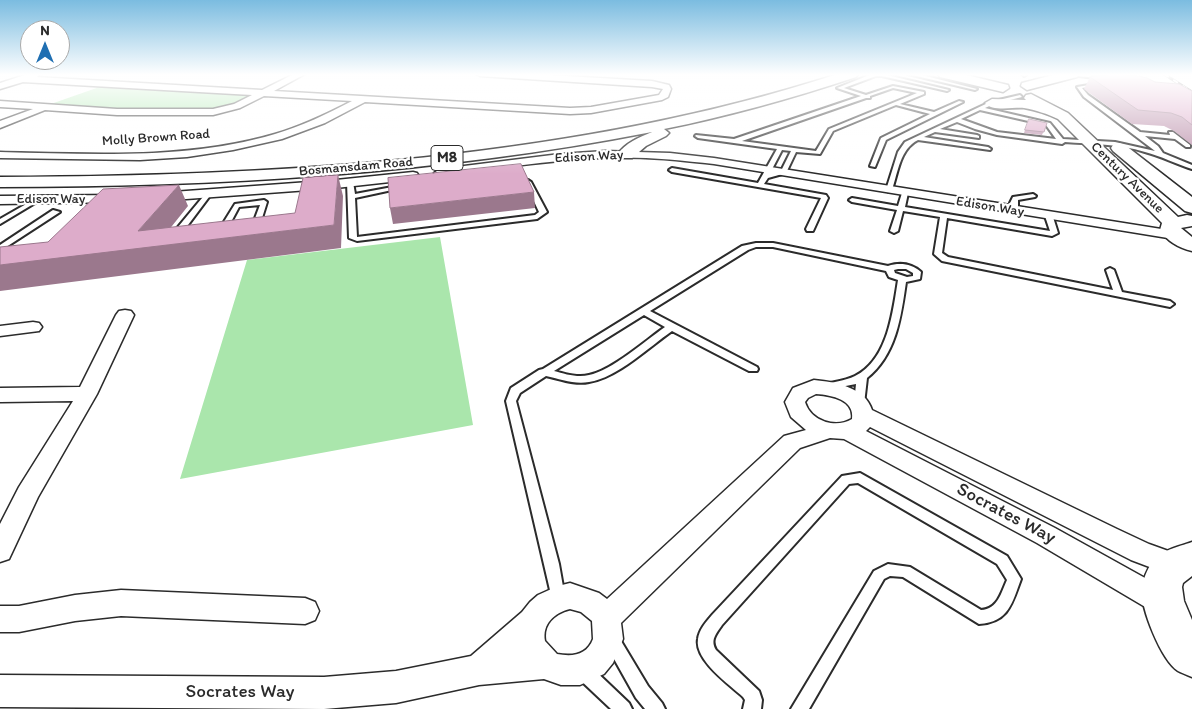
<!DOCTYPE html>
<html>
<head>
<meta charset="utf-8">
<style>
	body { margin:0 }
	#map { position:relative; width:1192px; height:709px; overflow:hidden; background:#fff; font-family:Itim,sans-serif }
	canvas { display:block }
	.north { position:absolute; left:20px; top:20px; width:50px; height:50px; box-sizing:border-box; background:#fff; border:1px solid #aaa; border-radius:50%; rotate:0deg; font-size:14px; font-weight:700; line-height:20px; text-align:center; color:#2b2b2b }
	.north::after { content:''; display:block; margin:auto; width:18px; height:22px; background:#1f6fb2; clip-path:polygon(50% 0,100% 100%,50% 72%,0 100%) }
</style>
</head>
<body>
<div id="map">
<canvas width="1192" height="709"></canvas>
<div class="north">N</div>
</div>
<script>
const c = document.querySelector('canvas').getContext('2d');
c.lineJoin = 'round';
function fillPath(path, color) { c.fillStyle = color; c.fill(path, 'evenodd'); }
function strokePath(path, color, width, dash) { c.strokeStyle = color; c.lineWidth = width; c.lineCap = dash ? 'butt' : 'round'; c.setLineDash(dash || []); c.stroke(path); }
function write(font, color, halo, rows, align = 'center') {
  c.font = font + ' Itim,sans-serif'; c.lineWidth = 4.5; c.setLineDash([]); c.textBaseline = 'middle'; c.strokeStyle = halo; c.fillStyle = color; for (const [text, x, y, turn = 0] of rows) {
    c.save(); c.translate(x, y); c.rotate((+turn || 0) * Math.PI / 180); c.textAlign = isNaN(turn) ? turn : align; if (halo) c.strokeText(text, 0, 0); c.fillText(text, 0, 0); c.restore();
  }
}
fillPath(new Path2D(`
	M105 85 250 94 252 97 235 105 212 110 117 109 48 105Z
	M440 237 473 425 180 479 247 260Z`), '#aae6ac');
const lane = new Path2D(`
	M872 74H889L887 75 949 90 947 91 882 76H876L844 88 866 95 893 86 924 92V94L900 104 934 112 959 101 963 102 886 140 875 167 870 166 881 138 930 114 896 105 833 131 820 154 796 152 786 173 768 178 764 184 826 195 828 198 813 231H807L806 229 821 198 672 172 669 170 672 168 758 183 777 149 698 138 695 136 696 135 734 139 861 96 837 88ZM893 88 917 93 829 129 816 151 742 141 866 98H870V96ZM782 150 791 151 781 171 770 173Z
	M908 74H918L977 89 975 90Z
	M1022 74H1026V75L1024 76Z
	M1080 74 1104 77 1106 78 1104 79 1070 75Z
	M1101 83V85L1082 88 1088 95 1140 132 1170 135 1169 132H1173L1190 145V147H1186L1175 139 1145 136 1158 146 1163 153 1192 165V169C1176 164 1161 156 1145 152 1119 144 1091 144 1065 142L1062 144 997 135 975 129 957 122 940 129 977 135 979 136V138L935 132 924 137 988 147 991 149 990 150 918 140C900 149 898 172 892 190L889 192 886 190 898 152 905 142 990 102 1020 95 1022 97 994 104 985 108 1050 123 1063 139 1115 142 1155 151 1084 97 1077 87ZM980 110 1046 125 1056 139 997 132 961 119Z
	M350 180 353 182 355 194 403 185 406 187 355 198 357 237 535 215 539 212 525 182 528 180 531 182 547 212 537 219 357 241 349 238 347 182Z
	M905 191 908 193 905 207 1050 231 1045 216 1052 214 1058 233 1052 236 947 218 942 253 948 257 1113 290 1106 270 1110 268 1114 270 1122 292 1170 301 1174 304 1170 307 942 261 934 254 940 217 903 211 898 231 894 233 890 231 897 210 852 202 849 200 852 198 898 206 902 193Z
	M207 192 212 193 179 237H173V233Z
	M1033 194 1036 196 1035 197 1018 200V211L1011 213 1010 203 1013 197Z
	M35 199 40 200 0 224V219Z
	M264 200 267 202 258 231H252L251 229 260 205 239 207 224 235H218L217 233 235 204Z
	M53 210 60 212 0 251V245Z
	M756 243H773L888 266C900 262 912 264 921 272L920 279 906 282C901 317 896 355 867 378L864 404 863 407H855L854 404 856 384 825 390 820 387 821 385C832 382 845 381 855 376 888 360 893 311 898 280L889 277 886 271 773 247H756L748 250 650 311 757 367 758 369 757 371H749L672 331C649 347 617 378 589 382 575 385 560 379 546 376L520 393 516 401 559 564 565 598 563 603 558 605 553 603 506 401 511 388 539 370 543 369 742 246ZM898 269H906L913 273V276L907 277 895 273 894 270ZM644 315 665 327C645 341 611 371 589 375 578 378 565 374 554 371Z
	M860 473 1007 556 1021 579C1012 603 1009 622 979 624L903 577 890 576 884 579 809 709H791L874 571 888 564 910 567 981 610C998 609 1001 593 1007 580L997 564 858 483 849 484 722 625C716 634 710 640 716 650L759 691 762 700 761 709H743L745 700 743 697C730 685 694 660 698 639 699 630 706 622 712 615L842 476Z
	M612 633 618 636 648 686 662 703 665 709H645L636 698 604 641 606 636Z
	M582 662 588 664 629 703 632 709H611L576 676 574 670 576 664Z`);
const street = new Path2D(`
	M28 74H39L37 77 262 90 294 74H305L274 91 570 108 591 107 659 95 663 89 652 87 480 76 476 74H531L652 81 669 85 671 89 668 97 662 100 591 113 570 114 365 102 325 123 282 139 233 150 187 157 140 160 0 158V152C91 154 187 160 275 134 302 126 327 114 352 101L264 96 240 108 213 115H117L45 110 0 128V121L33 109 0 107V101L117 109H213L234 104 252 95 23 82 0 89V83Z
	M605 151 670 153 714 158 1174 231 1179 232 1181 235 1179 238 1174 239 714 164C678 160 640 156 603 158 549 160 494 169 440 177L434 173 440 169 560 154Z
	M413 172 417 173 419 176 417 179 336 188 159 201 153 197 159 193 336 180Z
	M119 195 125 199 124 202 0 204V196Z
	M125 310 131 311 134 315 97 394 38 497 9 559 0 562V524L19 487 73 401 0 402V388L80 387 116 315 119 311Z
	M33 322 39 323 42 327 39 331 0 336V326Z
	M814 380C835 382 865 387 872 410L1117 529 1149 544 1185 557 1189 565 1185 573 1176 577 1131 560 870 427 866 431 1055 528 1172 593 1176 602 1172 611 1162 615 1152 611 1037 543 844 439 830 438 800 448 621 623 623 639 613 663 604 674 580 685H561L544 679 479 685 396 703 324 709 0 707V675L324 677 396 671 471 656 522 612 530 602 538 595 558 586 570 583 599 593 607 599 784 436 806 430 791 417 785 402 793 388ZM816 394C832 395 855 400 852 419 835 429 811 421 805 402L808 398ZM570 609 581 612 592 621 593 639C587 655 573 657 557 654L545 641C542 624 554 613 570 609Z
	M121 590 305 598 315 602 319 611 315 620 305 624 121 616 75 621 19 632H0V606H19L75 595Z`);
const secondary = new Path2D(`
	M938 74H962L1008 85 1009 88 1003 92 940 77Z
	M1057 74H1079L1077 77 1027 90 1021 86 1022 83Z
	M1031 94 1068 113 1178 217 1187 215 1192 216V226L1181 228 1192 237V251C1179 248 1167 241 1160 230L1162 223 1058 119C1048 114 1035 110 1024 108 1013 107 992 112 985 103L992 99 1026 100 1024 98 1026 95Z
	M1119 143 1125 145 1192 197V213L1185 211 1113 151 1111 148 1113 145Z
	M1192 542V576L1183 583 1182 587 1184 601 1192 620V677C1187 675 1182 673 1178 671 1161 660 1140 607 1142 588 1143 580 1147 569 1152 563 1160 550 1178 547 1192 542Z`);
const primary = new Path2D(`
	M838 74H858L856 77C793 98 729 116 664 129L669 133 666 136 646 146 632 158H620L618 154C625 143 640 137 652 132 437 174 218 187 0 187V177C278 176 572 160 838 74Z`);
strokePath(lane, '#2b2b2b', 4);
strokePath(street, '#2b2b2b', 3);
strokePath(secondary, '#2b2b2b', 3);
strokePath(primary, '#2b2b2b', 3);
fillPath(lane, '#fff');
fillPath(street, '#fff');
fillPath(secondary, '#fff');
fillPath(primary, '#fff');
const rail = new Path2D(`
	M1164 74 1192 92`);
strokePath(rail, '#2b2b2b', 3);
strokePath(rail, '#fff', 2, [5.5]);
fillPath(new Path2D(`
	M1090 77 1192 91V145L1174 131 1164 126 1132 124 1084 89Z
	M1047 123 1042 135 1024 133 1025 130Z`), '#be94ae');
fillPath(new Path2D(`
	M338 175 343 196 341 248 0 291V265L138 231 179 185 188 206 156 246 334 225Z
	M534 192 535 208 393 224 390 208Z`), '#9b788d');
const building = new Path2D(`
	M1115 74 1139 76 1147 78 1155 82 1179 84 1192 91V125L1182 117 1171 113 1138 110 1090 77Z
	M1029 119 1047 123 1044 132 1025 130Z
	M521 164 534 192 390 208 388 178Z
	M338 175 334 225 0 265V247L48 242 103 189 179 185 138 231 295 213 303 178Z`);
fillPath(building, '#ddacca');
strokePath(building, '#9b788d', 1);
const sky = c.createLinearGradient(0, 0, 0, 174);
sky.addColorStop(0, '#7bbce0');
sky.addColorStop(0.43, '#fff');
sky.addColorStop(1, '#ffffff00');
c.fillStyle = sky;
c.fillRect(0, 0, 1192, 174);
write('14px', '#2b2b2b', '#fff', [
	["Molly Brown Road",156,138,-4],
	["Edison Way",589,157,-3],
	["Bosmansdam Road",356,167,-5],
	["Century Avenue",1127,178,44],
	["Edison Way",51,199],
	["Edison Way",990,207,9]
]);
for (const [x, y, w] of [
	[447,158,32]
]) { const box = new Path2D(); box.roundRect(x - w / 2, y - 12.5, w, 25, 4); c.fillStyle = '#fff'; c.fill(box); strokePath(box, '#2b2b2b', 1); }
write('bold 15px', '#2b2b2b', null, [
	["M8",447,158]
]);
write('19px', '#2b2b2b', '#fff', [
	["Socrates Way",1006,514,28],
	["Socrates Way",240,692]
]);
</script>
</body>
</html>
